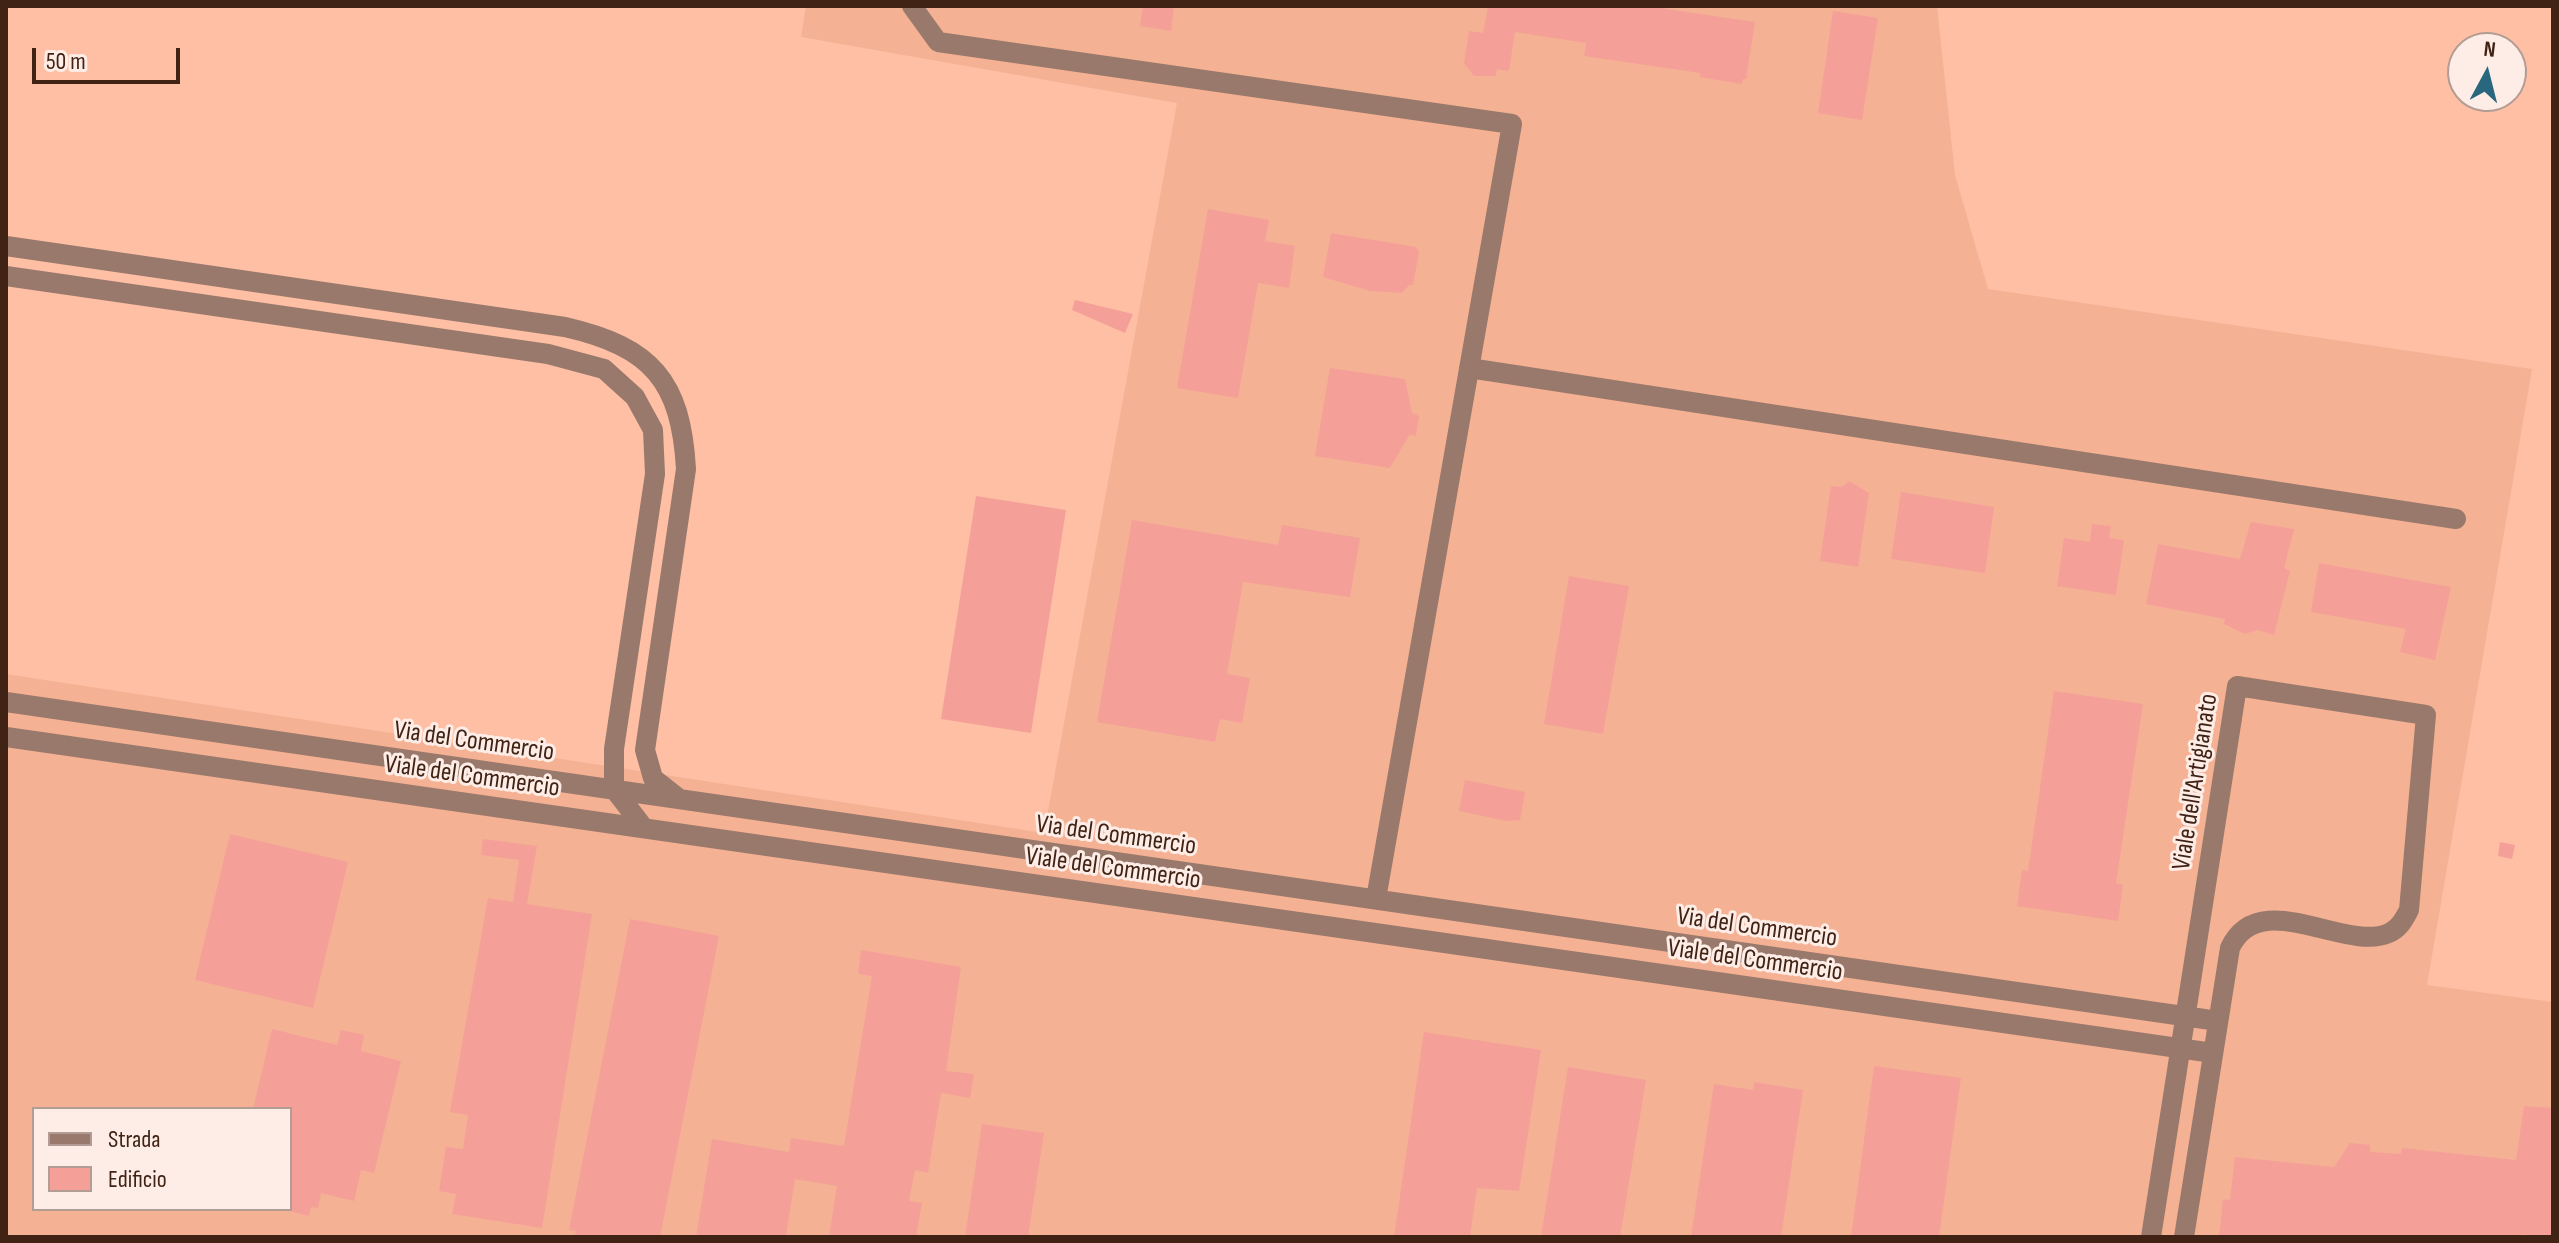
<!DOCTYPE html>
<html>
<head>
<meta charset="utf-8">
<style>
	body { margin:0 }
	#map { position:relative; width:2559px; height:1243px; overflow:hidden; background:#febfa4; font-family:"Sofia Sans Condensed",sans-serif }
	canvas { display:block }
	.frame { position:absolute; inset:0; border:8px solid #412316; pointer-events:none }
	.legend { position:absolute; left:32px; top:1107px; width:260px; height:104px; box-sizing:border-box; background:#fdede6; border:2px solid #b29c93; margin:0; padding:10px 14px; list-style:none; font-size:24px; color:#412316 }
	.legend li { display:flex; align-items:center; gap:16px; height:40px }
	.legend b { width:40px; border:2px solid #b29c93 }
	.north { position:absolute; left:2447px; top:32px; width:80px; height:80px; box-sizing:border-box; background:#fdede6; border:2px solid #b29c93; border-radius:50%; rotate:7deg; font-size:22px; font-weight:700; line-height:32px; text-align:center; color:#412316 }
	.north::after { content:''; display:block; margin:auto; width:28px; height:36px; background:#28677d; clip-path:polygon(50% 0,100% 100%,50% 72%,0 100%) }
	.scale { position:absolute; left:32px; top:48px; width:148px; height:36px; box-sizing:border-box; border:4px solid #412316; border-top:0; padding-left:10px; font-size:24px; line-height:28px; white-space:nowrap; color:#412316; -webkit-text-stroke:6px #fdede6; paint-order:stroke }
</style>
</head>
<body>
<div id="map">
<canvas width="2559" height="1243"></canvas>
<div class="frame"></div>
<ul class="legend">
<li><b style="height:10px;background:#99796b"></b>Strada</li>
<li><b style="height:22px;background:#f4a099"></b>Edificio</li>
</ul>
<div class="north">N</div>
<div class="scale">50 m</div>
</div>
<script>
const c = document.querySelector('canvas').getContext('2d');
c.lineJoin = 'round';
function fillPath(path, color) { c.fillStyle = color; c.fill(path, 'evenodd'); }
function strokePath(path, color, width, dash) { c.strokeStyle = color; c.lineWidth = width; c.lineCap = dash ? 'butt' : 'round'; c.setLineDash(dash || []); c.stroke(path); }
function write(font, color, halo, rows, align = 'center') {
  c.font = font + ' "Sofia Sans Condensed",sans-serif'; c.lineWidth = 6; c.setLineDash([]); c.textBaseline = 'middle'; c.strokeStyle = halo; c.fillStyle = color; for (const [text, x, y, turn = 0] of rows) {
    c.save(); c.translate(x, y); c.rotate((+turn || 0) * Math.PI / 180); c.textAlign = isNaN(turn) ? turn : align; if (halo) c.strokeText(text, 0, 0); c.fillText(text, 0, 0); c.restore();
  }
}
fillPath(new Path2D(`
	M806 6H1937L1955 175 1988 289 2532 369 2427 985 2553 1002V1237H6V674L1044 833 1177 103 801 37ZM34 1109H290V1209H34Z`), '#f5b193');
fillPath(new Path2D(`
	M1143 6H1174L1171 31 1140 26Z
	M1488 6H1647L1755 22 1746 79H1743L1742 84 1700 77V73L1584 56 1586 43 1515 32 1509 71 1497 69 1496 76H1474L1464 63 1469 31 1483 33Z
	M1833 11 1878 18 1862 120 1818 113Z
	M1208 209 1269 220 1265 241 1295 246 1289 288 1258 283 1238 398 1177 388Z
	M1331 233 1416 247 1419 252 1413 285H1409L1402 293 1370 291 1323 277Z
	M1075 300 1133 314 1125 333 1072 310Z
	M1330 368 1405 379 1412 413 1419 416 1416 436 1410 434 1390 468 1315 456Z
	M1849 481 1869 493 1858 567 1820 561 1831 486 1842 487Z
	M1901 492 1994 507 1985 573 1891 559Z
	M976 496 1066 510 1031 733 941 719Z
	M1132 520 1278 545 1282 525 1360 538 1350 597 1243 582 1227 674 1250 678 1242 723 1220 719 1215 742 1097 722Z
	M2251 522 2294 529 2284 568 2290 571 2274 635 2257 630 2245 634 2224 624 2225 619 2146 604 2158 544 2240 559Z
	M2092 524 2111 526 2109 538 2124 540 2116 595 2057 586 2064 538 2090 542Z
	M2319 563 2451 587 2435 660 2400 652 2406 629 2311 612Z
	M1569 576 1629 586 1603 734 1544 724Z
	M2054 691 2143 704 2116 883 2123 885 2118 921 2017 906 2022 870 2028 871Z
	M1465 780 1525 792 1520 820 1507 821 1459 811Z
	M230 834 348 862 313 1008 195 980Z
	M483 839 537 846 527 904 592 914 542 1228 452 1214 456 1194 439 1191 446 1147 463 1149 468 1115 450 1112 488 898 513 902 519 860 481 855Z
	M2500 842 2515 845 2512 859 2498 856Z
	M630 919 719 936 660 1237H575L576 1231 569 1230Z
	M861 950 961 967 946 1071 974 1074 970 1098 941 1093 928 1173 915 1170 909 1201 922 1203 916 1237H829L837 1186 795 1179 786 1235 696 1237 712 1139 789 1152 791 1138 844 1146 872 976 858 974Z
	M272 1029 337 1045 341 1030 364 1035 361 1051 401 1061 374 1173 361 1170 354 1201 321 1193 318 1208 311 1207 309 1216 290 1211V1109H253Z
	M1424 1032 1541 1050 1519 1191 1477 1188 1470 1237H1394Z
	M1874 1066 1961 1078 1939 1237H1851Z
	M1568 1067 1646 1080 1620 1237H1541Z
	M1754 1082 1803 1090 1781 1237H1691L1714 1084 1753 1090Z
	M2524 1106 2553 1108V1237L2522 1234 2521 1237H2219L2223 1199 2230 1200 2235 1157 2334 1167 2350 1143 2370 1145V1152L2401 1154 2402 1148 2516 1160Z
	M982 1124 1044 1133 1028 1237H965Z`), '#f4a099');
strokePath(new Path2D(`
	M912 6 938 42 1512 124 1376 899
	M6 246 565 327C652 347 681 381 686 469L645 750 653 778 677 797
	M6 276 548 354 604 369 635 397 653 430 655 474 614 749V789L644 828
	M1469 368 2456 519
	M6 702 2218 1021
	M6 737 2213 1053
	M2151 1237 2237 686 2426 715 2409 910C2404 919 2400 928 2389 933 2346 953 2259 885 2230 948L2184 1237`), '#99796b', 20);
write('26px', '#412316', '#fdede6', [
	["Via del Commercio",474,742,8],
	["Viale del Commercio",472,777,8],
	["Viale dell'Artigianato",2196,782,-81],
	["Via del Commercio",1116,836,8],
	["Viale del Commercio",1113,869,8],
	["Via del Commercio",1757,928,8],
	["Viale del Commercio",1755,961,8]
]);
</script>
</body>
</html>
